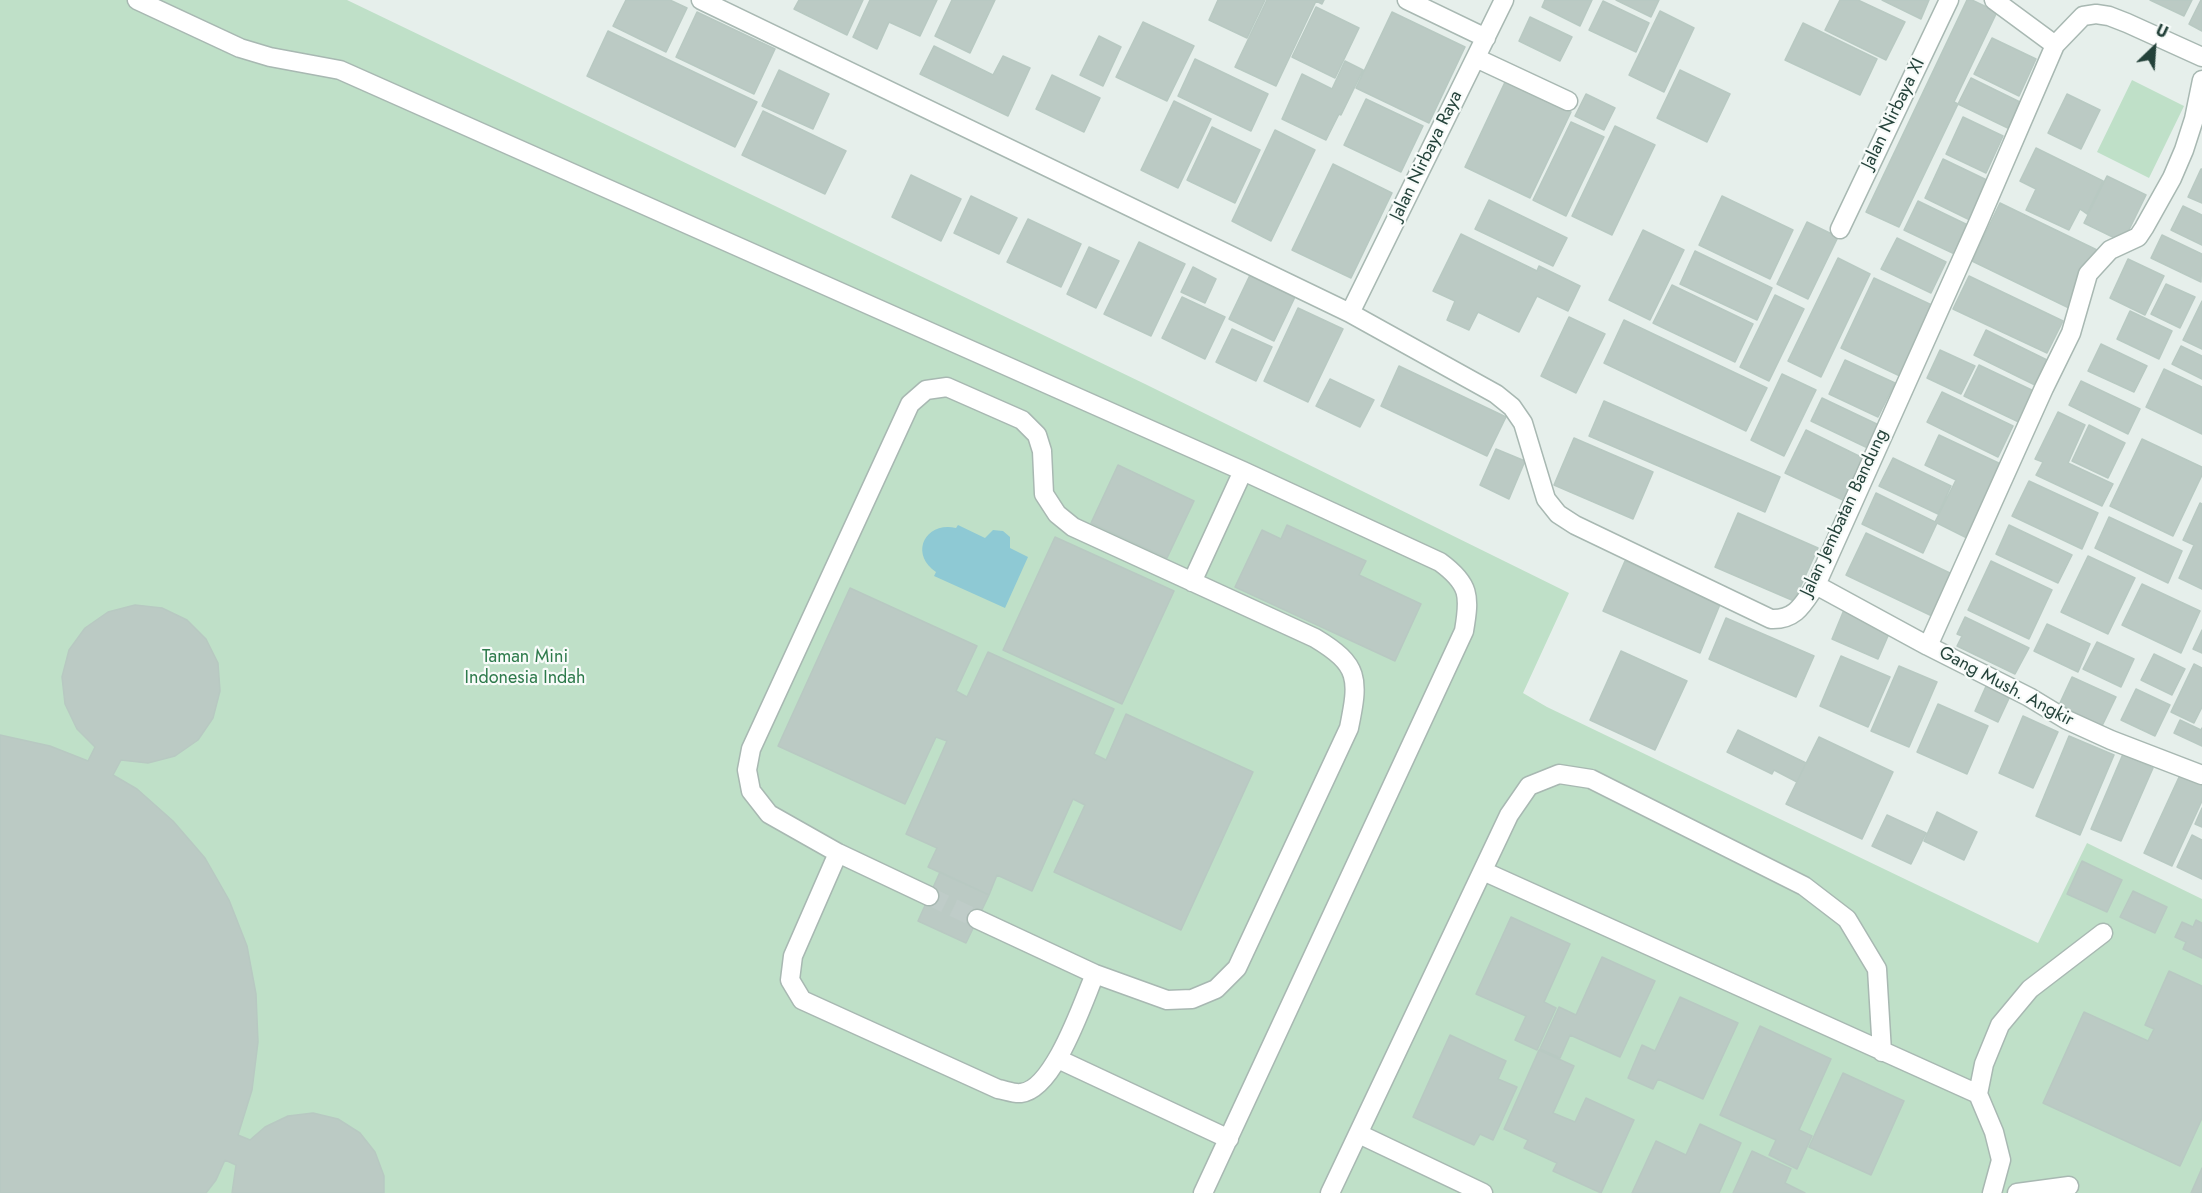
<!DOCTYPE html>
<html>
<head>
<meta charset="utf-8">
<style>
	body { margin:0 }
	#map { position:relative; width:2202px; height:1193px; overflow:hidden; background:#e6efeb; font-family:Jost,sans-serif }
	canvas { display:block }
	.north { position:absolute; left:2124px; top:18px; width:60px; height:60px; -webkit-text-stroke:4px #f7fbf9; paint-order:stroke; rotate:25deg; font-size:16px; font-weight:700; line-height:24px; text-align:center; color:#24423a }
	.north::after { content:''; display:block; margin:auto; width:21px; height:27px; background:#24423a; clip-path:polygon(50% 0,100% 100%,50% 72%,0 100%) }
</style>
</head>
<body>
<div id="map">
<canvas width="2202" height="1193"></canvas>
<div class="north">U</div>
</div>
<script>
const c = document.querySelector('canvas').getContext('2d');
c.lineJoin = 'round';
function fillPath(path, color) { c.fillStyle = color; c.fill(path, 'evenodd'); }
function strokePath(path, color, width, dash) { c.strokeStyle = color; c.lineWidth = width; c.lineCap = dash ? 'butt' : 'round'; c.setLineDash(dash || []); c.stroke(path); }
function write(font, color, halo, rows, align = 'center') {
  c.font = font + ' Jost,sans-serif'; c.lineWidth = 4.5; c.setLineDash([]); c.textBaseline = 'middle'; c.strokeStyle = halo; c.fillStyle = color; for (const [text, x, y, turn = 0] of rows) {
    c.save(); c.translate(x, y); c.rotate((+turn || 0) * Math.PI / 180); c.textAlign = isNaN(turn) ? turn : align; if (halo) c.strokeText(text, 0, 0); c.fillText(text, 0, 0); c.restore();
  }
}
fillPath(new Path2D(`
	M0 0H347L1145 384 1569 593 1523 693 1547 707 2038 943 2087 843 2202 899V1193H0Z
	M2132 80 2184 106 2149 178 2097 152Z`), '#bfe0c8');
fillPath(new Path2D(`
	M958 525 985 538 993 530 1003 531 1010 537V548L1028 557 1005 608 934 576 936 572C909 554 925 521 956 528Z`), '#8ec9d4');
const building = new Path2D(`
	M626 0H670L687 8 666 52 613 26Z
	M799 0H863L847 35 794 9Z
	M870 0H937L920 36 889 22 877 49 853 37Z
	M952 0H995L970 53 935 36Z
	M1218 0H1265L1247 38 1209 20Z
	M1267 0H1324L1322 4 1316 1 1276 86 1235 67Z
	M1545 0H1592L1580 26 1542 7Z
	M1616 0H1659L1651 17Z
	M1840 0H1858L1905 22 1886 60 1825 30Z
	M1882 0H1929L1921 19Z
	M1967 0H1972L1997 12 1954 102 1958 104 1899 227 1866 212Z
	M2150 0H2192L2184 16Z
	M2201 0H2202V31L2189 24Z
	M1603 1 1649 23 1636 52 1589 30Z
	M1316 7 1359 28 1335 78 1292 57Z
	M1660 11 1694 28 1664 92 1629 75Z
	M697 12 775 49 754 94 676 57Z
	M1392 12 1465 47 1429 123 1356 88Z
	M1530 17 1572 37 1560 61 1519 41Z
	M1143 22 1194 46 1167 101 1116 77Z
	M1803 23 1877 59 1860 95 1785 60Z
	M608 31 757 102 735 147 587 76Z
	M1099 36 1121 47 1103 86 1080 75Z
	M1992 38 2036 59 2019 96 1974 74Z
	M934 46 993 75 1003 56 1030 68 1008 116 920 74Z
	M1195 59 1268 94 1251 131 1178 96Z
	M1345 61 1363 70 1341 115 1339 114 1326 140 1282 119 1302 74 1332 89Z
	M779 70 829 94 813 129 762 106Z
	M1680 70 1730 94 1707 142 1657 118Z
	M1052 75 1100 98 1084 132 1036 109Z
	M1971 78 2026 105 2014 131 1958 104Z
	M1506 80 1571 112 1530 198 1465 167Z
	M1586 94 1615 108 1604 130 1575 116Z
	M2067 94 2100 110 2081 149 2048 133Z
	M1366 99 1423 126 1401 172 1344 145Z
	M1174 101 1211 119 1178 188 1141 170Z
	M763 111 846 151 825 194 742 155Z
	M1963 117 2003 136 1986 173 1946 154Z
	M1571 122 1604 137 1566 216 1533 200Z
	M1615 126 1655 145 1612 235 1572 216Z
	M1212 127 1260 150 1235 203 1187 180Z
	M1275 130 1315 150 1271 241 1232 221Z
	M2036 148 2103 181 2087 214 2080 209 2069 230 2026 210 2036 189 2020 181Z
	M1943 159 1993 183 1974 222 1925 198Z
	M1333 164 1392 193 1351 278 1292 250Z
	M2201 169H2202V203L2188 197Z
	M911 175 961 199 941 241 892 217Z
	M2107 176 2146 195 2123 242 2084 223Z
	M971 196 1017 218 999 254 954 233Z
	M1722 196 1793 230 1770 279 1699 245Z
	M1489 200 1567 238 1553 266 1475 229Z
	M1918 201 1974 228 1961 257 1904 230Z
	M2000 203 2097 250 2069 308 1972 261Z
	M2183 206 2202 215V245L2171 230Z
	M1028 219 1081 244 1061 287 1007 262Z
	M1807 222 1838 237 1808 299 1777 284Z
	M1643 230 1684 250 1650 320 1609 300Z
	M1461 234 1537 271 1539 266 1580 286 1568 311 1537 296 1519 332 1478 312 1469 330 1447 320 1455 301 1433 291Z
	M2162 235 2202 254 2201 282 2151 258Z
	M1897 238 1946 262 1931 293 1881 269Z
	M1139 242 1185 264 1151 336 1104 314Z
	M1089 247 1119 261 1096 308 1067 294Z
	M1695 251 1772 288 1757 320 1680 284Z
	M1838 258 1870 274 1821 377 1788 361Z
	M2128 259 2164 276 2145 315 2110 298Z
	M1193 267 1216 279 1205 303 1181 292Z
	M1250 275 1295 297 1274 341 1229 319Z
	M1969 276 2063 321 2047 353 1953 309Z
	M1874 278 1936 307 1902 377 1841 348Z
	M2166 284 2195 297 2180 328 2151 314Z
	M1672 285 1753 324 1735 362 1653 323Z
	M1775 295 1804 309 1769 381 1740 367Z
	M1182 297 1225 317 1205 359 1162 338Z
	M2202 301V349L2183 340Z
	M1298 308 1343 329 1308 402 1264 381Z
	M2130 311 2172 331 2159 359 2117 339Z
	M1569 317 1605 334 1576 393 1541 376Z
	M1624 320 1767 388 1746 431 1604 363Z
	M1232 329 1272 347 1256 381 1216 362Z
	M1986 330 2047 360 2035 385 1974 355Z
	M2101 344 2147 366 2134 392 2088 371Z
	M2181 346 2202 356V379L2172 364Z
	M1940 350 1975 366 1961 394 1927 378Z
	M1845 360 1895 383 1878 417 1829 394Z
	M1979 365 2038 393 2023 424 1964 396Z
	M1399 366 1506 417 1487 456 1381 406Z
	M2164 369 2202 387V434L2146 407Z
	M1782 374 1816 390 1784 456 1751 440Z
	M1330 379 1374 400 1360 427 1316 406Z
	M2081 381 2140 409 2128 434 2069 405Z
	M1942 392 2013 426 1998 457 1927 422Z
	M1822 398 1883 427 1872 450 1811 421Z
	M1604 401 1780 477 1765 512 1589 436Z
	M2058 412 2085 425 2068 463 2113 484 2102 506 2036 475 2043 462 2035 459Z
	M2089 425 2125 443 2108 478 2072 461Z
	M1806 430 1863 458 1843 500 1785 473Z
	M1939 435 2005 466 1969 539 1937 523 1923 553 1862 524 1876 493 1935 522 1956 480 1925 465Z
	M1574 438 1653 472 1633 519 1554 485Z
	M2142 439 2202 467V475L2173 536 2110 506Z
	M1496 449 1525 461 1509 499 1480 485Z
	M1893 458 1951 486 1938 514 1879 486Z
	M1118 465 1194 501 1167 558 1091 523Z
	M2029 481 2098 513 2082 549 2012 516Z
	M2200 503 2202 504V589L2179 578 2194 545 2183 540Z
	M1738 513 1818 548 1794 601 1715 567Z
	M2109 517 2182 551 2168 583 2095 548Z
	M1287 525 1366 561 1359 575 1421 604 1395 661 1235 587 1262 530 1281 539Z
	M2009 525 2072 555 2058 583 1996 554Z
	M1866 533 1952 574 1932 616 1846 575Z
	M1055 537 1174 591 1122 704 1003 650Z
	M2088 556 2135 578 2108 634 2061 612Z
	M1625 561 1721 602 1700 653 1603 611Z
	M1991 561 2052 590 2029 639 1968 610Z
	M2142 584 2200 611 2181 653 2122 625Z
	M850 588 977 646 956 691 967 697 988 652 1114 709 1094 754 1106 760 1126 714 1253 772 1181 930 1054 872 1085 805 1073 799 1032 891 997 875 989 895 928 867 937 848 906 834 947 741 936 737 905 804 778 746Z
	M135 605 162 608 187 620 206 639 218 663 220 691 213 718 198 740 175 756 148 763 121 760 113 775 137 789 173 821 205 858 229 900 247 946 256 994 258 1042 252 1090 238 1135 250 1140 265 1127 288 1116 313 1113 338 1119 360 1133 375 1152 384 1176V1193H232L236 1165 225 1160 216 1180 206 1193H0V735L50 746 88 761 95 747 77 729 65 704 62 677 69 650 85 628 108 612Z
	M1846 605 1891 629 1878 659 1832 639Z
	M1965 617 2029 648 2015 674 1957 646 1962 636 1957 634Z
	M1726 618 1814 656 1796 697 1709 659Z
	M2047 624 2090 644 2078 672 2034 651Z
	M2202 630V653L2193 649Z
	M2097 642 2134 659 2121 687 2083 669Z
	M1621 651 1687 681 1655 750 1590 720Z
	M2154 654 2185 669 2172 695 2141 680Z
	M1841 656 1890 677 1868 727 1820 706Z
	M2194 664 2202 668V707L2194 723 2171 712Z
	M1899 666 1937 682 1909 747 1871 731Z
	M2072 677 2116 697 2102 726 2059 705Z
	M1987 684 2011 694 1998 722 1975 711Z
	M2136 689 2170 705 2155 736 2121 720Z
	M1938 704 1988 726 1967 774 1917 752Z
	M2023 716 2058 732 2033 788 1999 773Z
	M2180 720 2201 730 2202 728V746L2174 733Z
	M1738 730 1806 763 1797 782 1774 770 1772 774 1727 752Z
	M2069 736 2114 755 2080 835 2036 816Z
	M1819 737 1893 772 1862 839 1786 804Z
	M2123 754 2153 768 2121 841 2091 829Z
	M2180 775 2202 785V801L2172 866 2144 853Z
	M2202 808V827L2195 824Z
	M1937 812 1977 832 1964 860 1924 841Z
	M1887 815 1926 833 1911 864 1872 846Z
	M2192 835 2202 840V879L2177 867Z
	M2082 861 2122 880 2107 912 2067 894Z
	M940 872 989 895 966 943 918 921Z
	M2133 891 2167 907 2155 933 2120 917Z
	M1511 917 1570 944 1544 1002 1556 1008 1537 1050 1515 1040 1526 1016 1476 994Z
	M2196 920 2202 923V958L2183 949 2186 942 2175 937 2182 922 2193 927Z
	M1602 957 1655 981 1620 1057 1570 1035 1560 1058 1540 1049 1559 1007 1576 1015Z
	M2169 971 2202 986V1118L2180 1166 2043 1103 2084 1012 2148 1041 2154 1029 2145 1025Z
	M1680 997 1738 1023 1703 1099 1658 1079 1653 1089 1628 1078 1642 1045 1655 1051Z
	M1760 1026 1831 1059 1799 1130 1812 1136 1797 1169 1769 1155 1776 1140 1720 1115Z
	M1450 1035 1506 1061 1498 1079 1517 1087 1493 1140 1480 1134 1474 1145 1413 1117Z
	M1539 1050 1574 1066 1553 1113 1575 1122 1586 1098 1634 1120 1601 1193 1553 1171 1557 1163 1524 1148 1528 1140 1504 1129Z
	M1843 1073 1904 1101 1871 1175 1809 1147Z
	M1700 1124 1741 1143 1719 1193H1632L1656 1141 1686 1155Z
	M1752 1151 1791 1169 1785 1183 1805 1193H1733Z
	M2202 1168V1193H2191Z`);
fillPath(building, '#bbcac4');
strokePath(building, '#b8c9c2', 1.5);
strokePath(new Path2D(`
	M929 896 977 919`), '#bfccc8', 18, [18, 9]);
const minor = new Path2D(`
	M137 0 240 48 270 57 340 70 1243 471 1440 562C1470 584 1470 596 1464 631L1203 1193
	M701 0 1350 313 1496 394 1512 407 1523 423 1546 499 1558 514 1575 525 1771 619C1796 620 1803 604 1816 585L1979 221 2055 45 2083 16 2096 14 2109 16 2127 23 2202 57
	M1407 0 1486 38
	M1994 0 2055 45
	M1476 58 1568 101
	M1840 229 1949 0
	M1350 313 1504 0
	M1192 582 1243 471
	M1816 585 1928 646 2029 697 2067 720 2111 740 2202 775
	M1928 646 2044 388 2071 333 2088 274 2110 250 2138 237 2144 228 2172 178 2184 150 2194 119 2202 80
	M838 853 793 956 790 980 802 1000 998 1089C1005 1090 1014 1094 1021 1093 1054 1090 1083 1002 1095 974
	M1483 871 1978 1094
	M929 896 838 853 769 814 751 791 747 770 751 749 910 404 926 390 947 387 1022 420 1037 435 1042 451 1044 494 1057 514 1073 527 1315 638C1360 665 1359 679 1349 728L1237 968 1216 989 1192 999 1167 1000 1095 974 977 919
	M1058 1059 1229 1139
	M1359 1134 1483 1193
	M1330 1193 1509 815 1529 786 1559 774 1591 779 1804 886 1847 919 1877 969 1882 1052
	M1992 1193 2001 1160 1994 1132 1978 1094 1984 1064 2000 1025 2030 989 2103 933
	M2017 1193 2069 1186`);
strokePath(minor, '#a8b8b2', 21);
strokePath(minor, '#fff', 18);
write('18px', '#24423a', '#f7fbf9', [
	["Jalan Nirbaya XI",1894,114,-64],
	["Jalan Nirbaya Raya",1427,156,-64],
	["Jalan Jembatan Bandung",1845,513,-65],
	["Gang Mush. Angkir",2006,687,28]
]);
write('18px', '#2d7a4b', '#f7fbf9', [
	["Taman Mini",525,658],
	["Indonesia Indah",525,679]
]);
</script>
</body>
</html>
